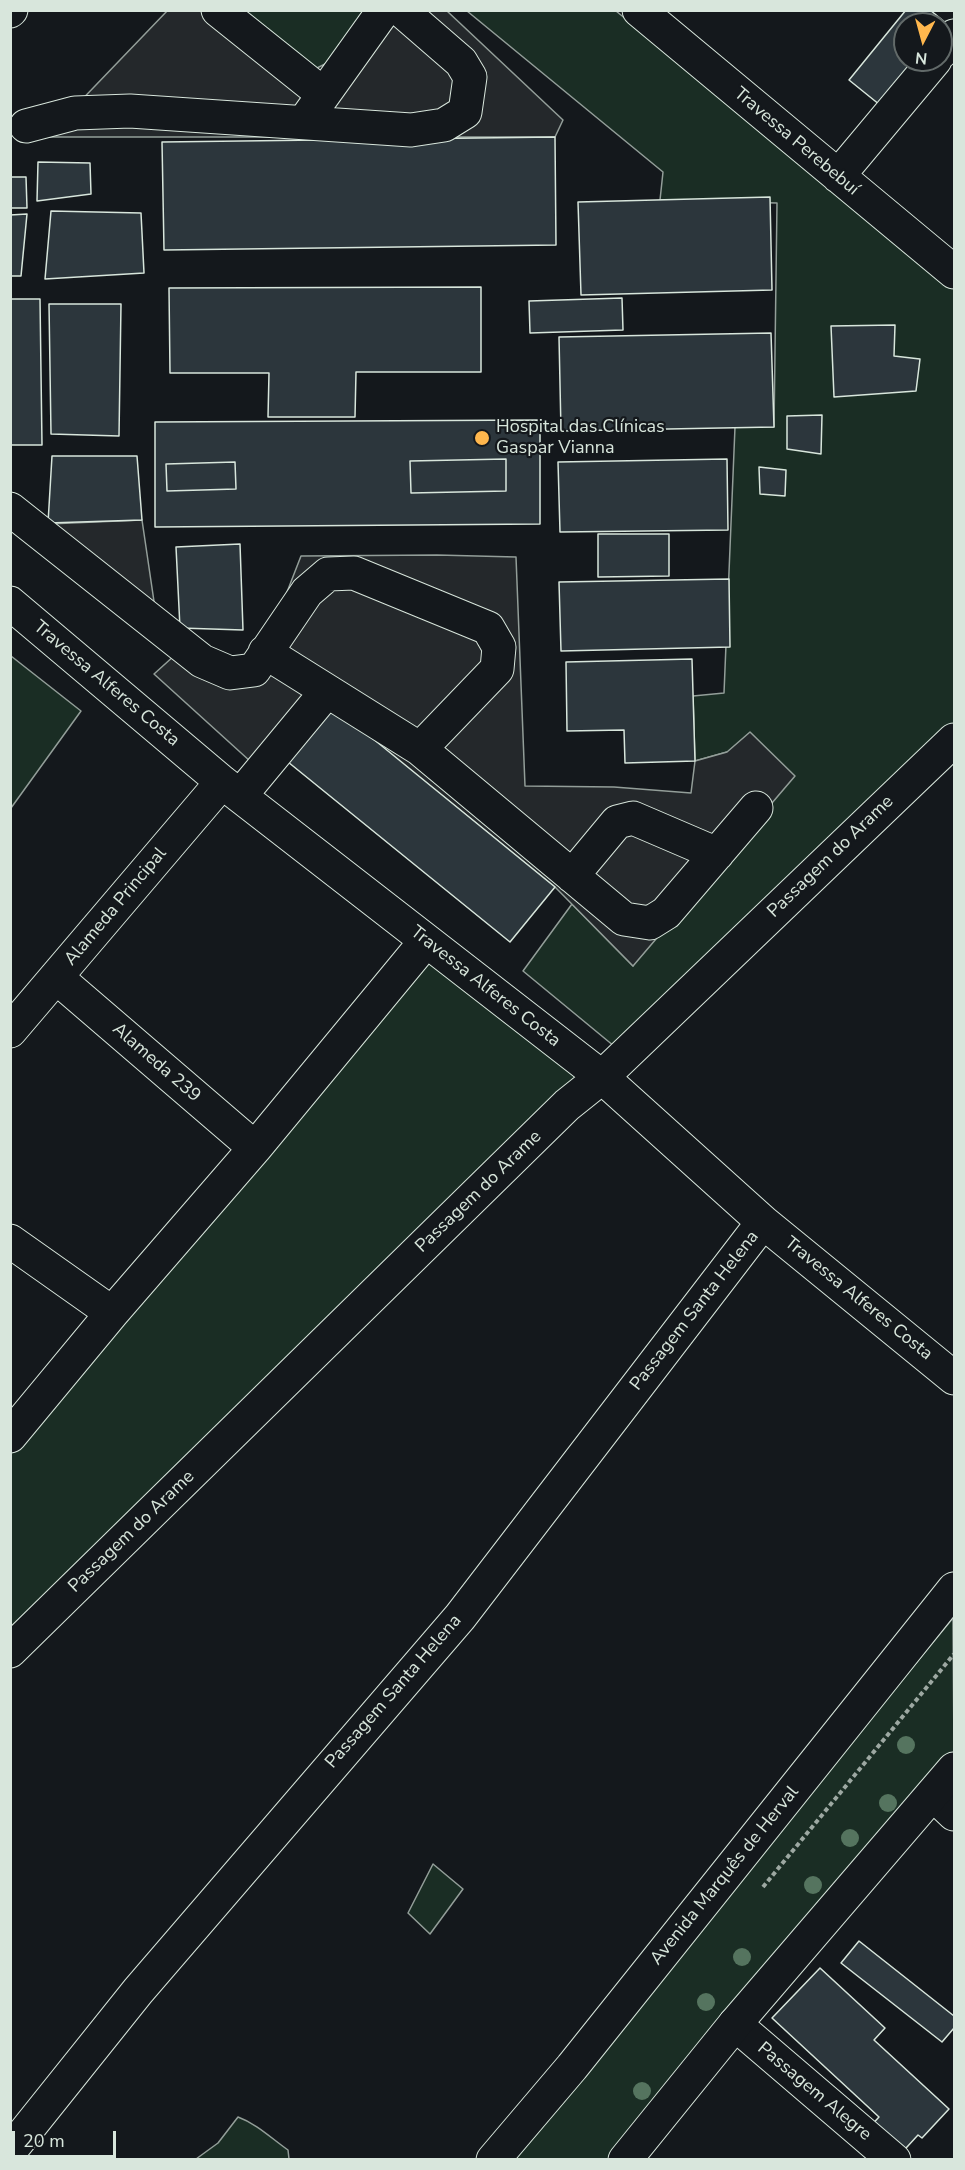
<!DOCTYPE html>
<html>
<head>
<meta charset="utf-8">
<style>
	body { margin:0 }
	#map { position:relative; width:965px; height:2170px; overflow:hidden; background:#14181c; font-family:"Nunito Sans",sans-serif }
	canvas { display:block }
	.frame { position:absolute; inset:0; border:12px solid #d8e6dc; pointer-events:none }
	.north { position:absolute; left:893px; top:12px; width:60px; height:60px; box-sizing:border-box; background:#14181c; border:2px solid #626a69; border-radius:50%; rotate:186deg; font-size:16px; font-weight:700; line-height:24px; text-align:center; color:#d8e6dc }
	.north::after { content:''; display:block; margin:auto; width:21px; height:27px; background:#ffb74d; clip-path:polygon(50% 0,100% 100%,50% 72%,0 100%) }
	.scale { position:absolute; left:12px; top:2131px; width:104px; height:27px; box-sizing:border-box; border:3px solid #d8e6dc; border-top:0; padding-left:8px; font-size:18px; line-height:21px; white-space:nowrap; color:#d8e6dc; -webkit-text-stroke:4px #14181c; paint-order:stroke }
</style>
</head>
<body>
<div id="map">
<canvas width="965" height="2170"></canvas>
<div class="frame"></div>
<div class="north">N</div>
<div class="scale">20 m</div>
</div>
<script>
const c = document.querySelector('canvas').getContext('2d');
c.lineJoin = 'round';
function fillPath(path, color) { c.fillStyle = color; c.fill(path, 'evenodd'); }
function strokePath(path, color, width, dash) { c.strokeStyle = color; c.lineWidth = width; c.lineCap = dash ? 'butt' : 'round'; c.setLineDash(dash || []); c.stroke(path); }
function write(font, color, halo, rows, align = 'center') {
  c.font = font + ' "Nunito Sans",sans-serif'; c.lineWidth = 4.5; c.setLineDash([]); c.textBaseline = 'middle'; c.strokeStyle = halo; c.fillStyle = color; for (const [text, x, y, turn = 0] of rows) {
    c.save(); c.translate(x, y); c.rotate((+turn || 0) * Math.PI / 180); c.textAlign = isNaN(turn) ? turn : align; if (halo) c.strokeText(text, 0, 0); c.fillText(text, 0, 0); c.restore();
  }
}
const green = new Path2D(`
	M248 10 372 11 335 59 309 72 246 12Z
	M467 11H616L954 287V730L620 1051 523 971 572 904 633 966 727 752 695 761 693 696 724 693 735 427H774L777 203 660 200 663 172Z
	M11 656 81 711 11 808Z
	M426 941 602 1077 11 1651V1436Z
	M953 1618 954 1755 611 2159 507 2160Z
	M433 1864 463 1889 430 1934 408 1913Z
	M238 2117C257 2124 271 2138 288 2150L289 2159H196L218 2143Z`);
fillPath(green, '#1a2d24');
strokePath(green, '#939e99', 1.5);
const parking = new Path2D(`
	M168 10 237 11 333 86 383 11H447L563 120 555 137H46Z
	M142 520 156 615 48 524Z
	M437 555 516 557 525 786 614 787 691 793 695 761 727 752 750 732 795 776 633 966 555 887 334 708 272 781 154 674 175 655 254 677 301 556Z`);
fillPath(parking, '#24282b');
strokePath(parking, '#939e99', 1.5);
const building = new Path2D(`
	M906 10H930L946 23 941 29V24H905V60H916L880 105 849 80Z
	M555 137 556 245 164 250 162 142Z
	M38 162 90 163 91 194 37 201Z
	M10 177H26L27 208H10Z
	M770 197 772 290 581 295 578 202Z
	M51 211 141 213 144 273 45 279Z
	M27 214 21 276H10V215Z
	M481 287V372H356L355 417H268L269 373H170L169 288Z
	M622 298 623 330 530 333 529 301Z
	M10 299H40L42 445H10Z
	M49 304H121L119 436 51 434Z
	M895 325 894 356 920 359 916 391 834 397 831 326Z
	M771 333 774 427 561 431 559 337Z
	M822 415 821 454 787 449V416Z
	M540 420V524L155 527V422ZM506 459V491L411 493 410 461ZM235 462 236 489 167 491 166 464Z
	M52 456H137L142 520 48 523Z
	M506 459V491L411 493 410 461Z
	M727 459 728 530 560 532 558 462Z
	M235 462 236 489 167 491 166 464Z
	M759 467 786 470 785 496 760 494Z
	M598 534H669V576L598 577Z
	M240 544 243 630 180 628 176 547Z
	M729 579 730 647 561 651 559 582Z
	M692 659 695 761 625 763 624 730 567 731 566 662Z
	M334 707 555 887 510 942 288 762Z
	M859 1941 954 2016V2028L942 2042 841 1963Z
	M820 1968 885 2028 874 2040 949 2109 922 2138 918 2135 896 2159 866 2131 879 2117 772 2018Z`);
fillPath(building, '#2c363c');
strokePath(building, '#d8e6dc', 1.5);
const minor = new Path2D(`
	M218 10 323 94
	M639 10 954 272
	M10 11 11 10
	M941 52 954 36
	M304 122 384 10
	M26 126 75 113 130 111 411 130 444 125 465 112 470 77 461 62 401 10
	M838 176 935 60
	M10 509 202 661 230 673 254 670 307 592 328 574 354 573 488 628 499 647 497 669 420 749 624 919 650 923 666 913 756 808
	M10 603 222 782 602 1077 763 1222 954 1378
	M265 652 420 749
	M240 796 327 691
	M572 876 617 822 633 818 717 854
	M56 977 255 1148
	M10 1031 222 782
	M10 1241 112 1313
	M10 1436 112 1313 255 1148 426 941
	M10 1651 567 1105 602 1077 954 740
	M933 1794 954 1814
	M735 2024 894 2160
	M10 2151 138 1991 460 1617 763 1222`);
const major = new Path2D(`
	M493 2160 572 2067 954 1589
	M625 2160 735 2024 954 1769`);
strokePath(minor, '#d8e6dc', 35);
strokePath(major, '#d8e6dc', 35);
strokePath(new Path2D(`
	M763 1887 954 1654`), '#9da8a2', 4, [4.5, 3]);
strokePath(minor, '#14181c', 33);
strokePath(major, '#14181c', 33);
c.fillStyle = '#55745f';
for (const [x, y] of [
	[906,1745],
	[888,1803],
	[850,1838],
	[813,1885],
	[742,1957],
	[706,2002],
	[642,2091]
]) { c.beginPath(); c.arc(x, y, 9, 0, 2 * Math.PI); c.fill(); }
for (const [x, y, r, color] of [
	[482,438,8,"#ffb74d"]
]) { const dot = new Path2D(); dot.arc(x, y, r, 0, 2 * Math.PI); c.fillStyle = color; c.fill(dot); strokePath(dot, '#14181c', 2); }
write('18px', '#d8e6dc', '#14181c', [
	["Travessa Perebebuí",796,142,40],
	["Travessa Alferes Costa",106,684,40],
	["Passagem do Arame",831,857,-44],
	["Alameda Principal",116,907,-50],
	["Travessa Alferes Costa",485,987,38],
	["Alameda 239",156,1063,41],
	["Passagem do Arame",479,1192,-44],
	["Travessa Alferes Costa",858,1299,39],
	["Passagem Santa Helena",695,1311,-52],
	["Passagem do Arame",132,1532,-44],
	["Passagem Santa Helena",394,1692,-49],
	["Avenida Marquês de Herval",725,1876,-51],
	["Passagem Alegre",814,2092,40]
]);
write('18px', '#d8e6dc', '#14181c', [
	["Hospital das Clínicas",496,428],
	["Gaspar Vianna",496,449]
], 'left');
</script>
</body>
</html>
